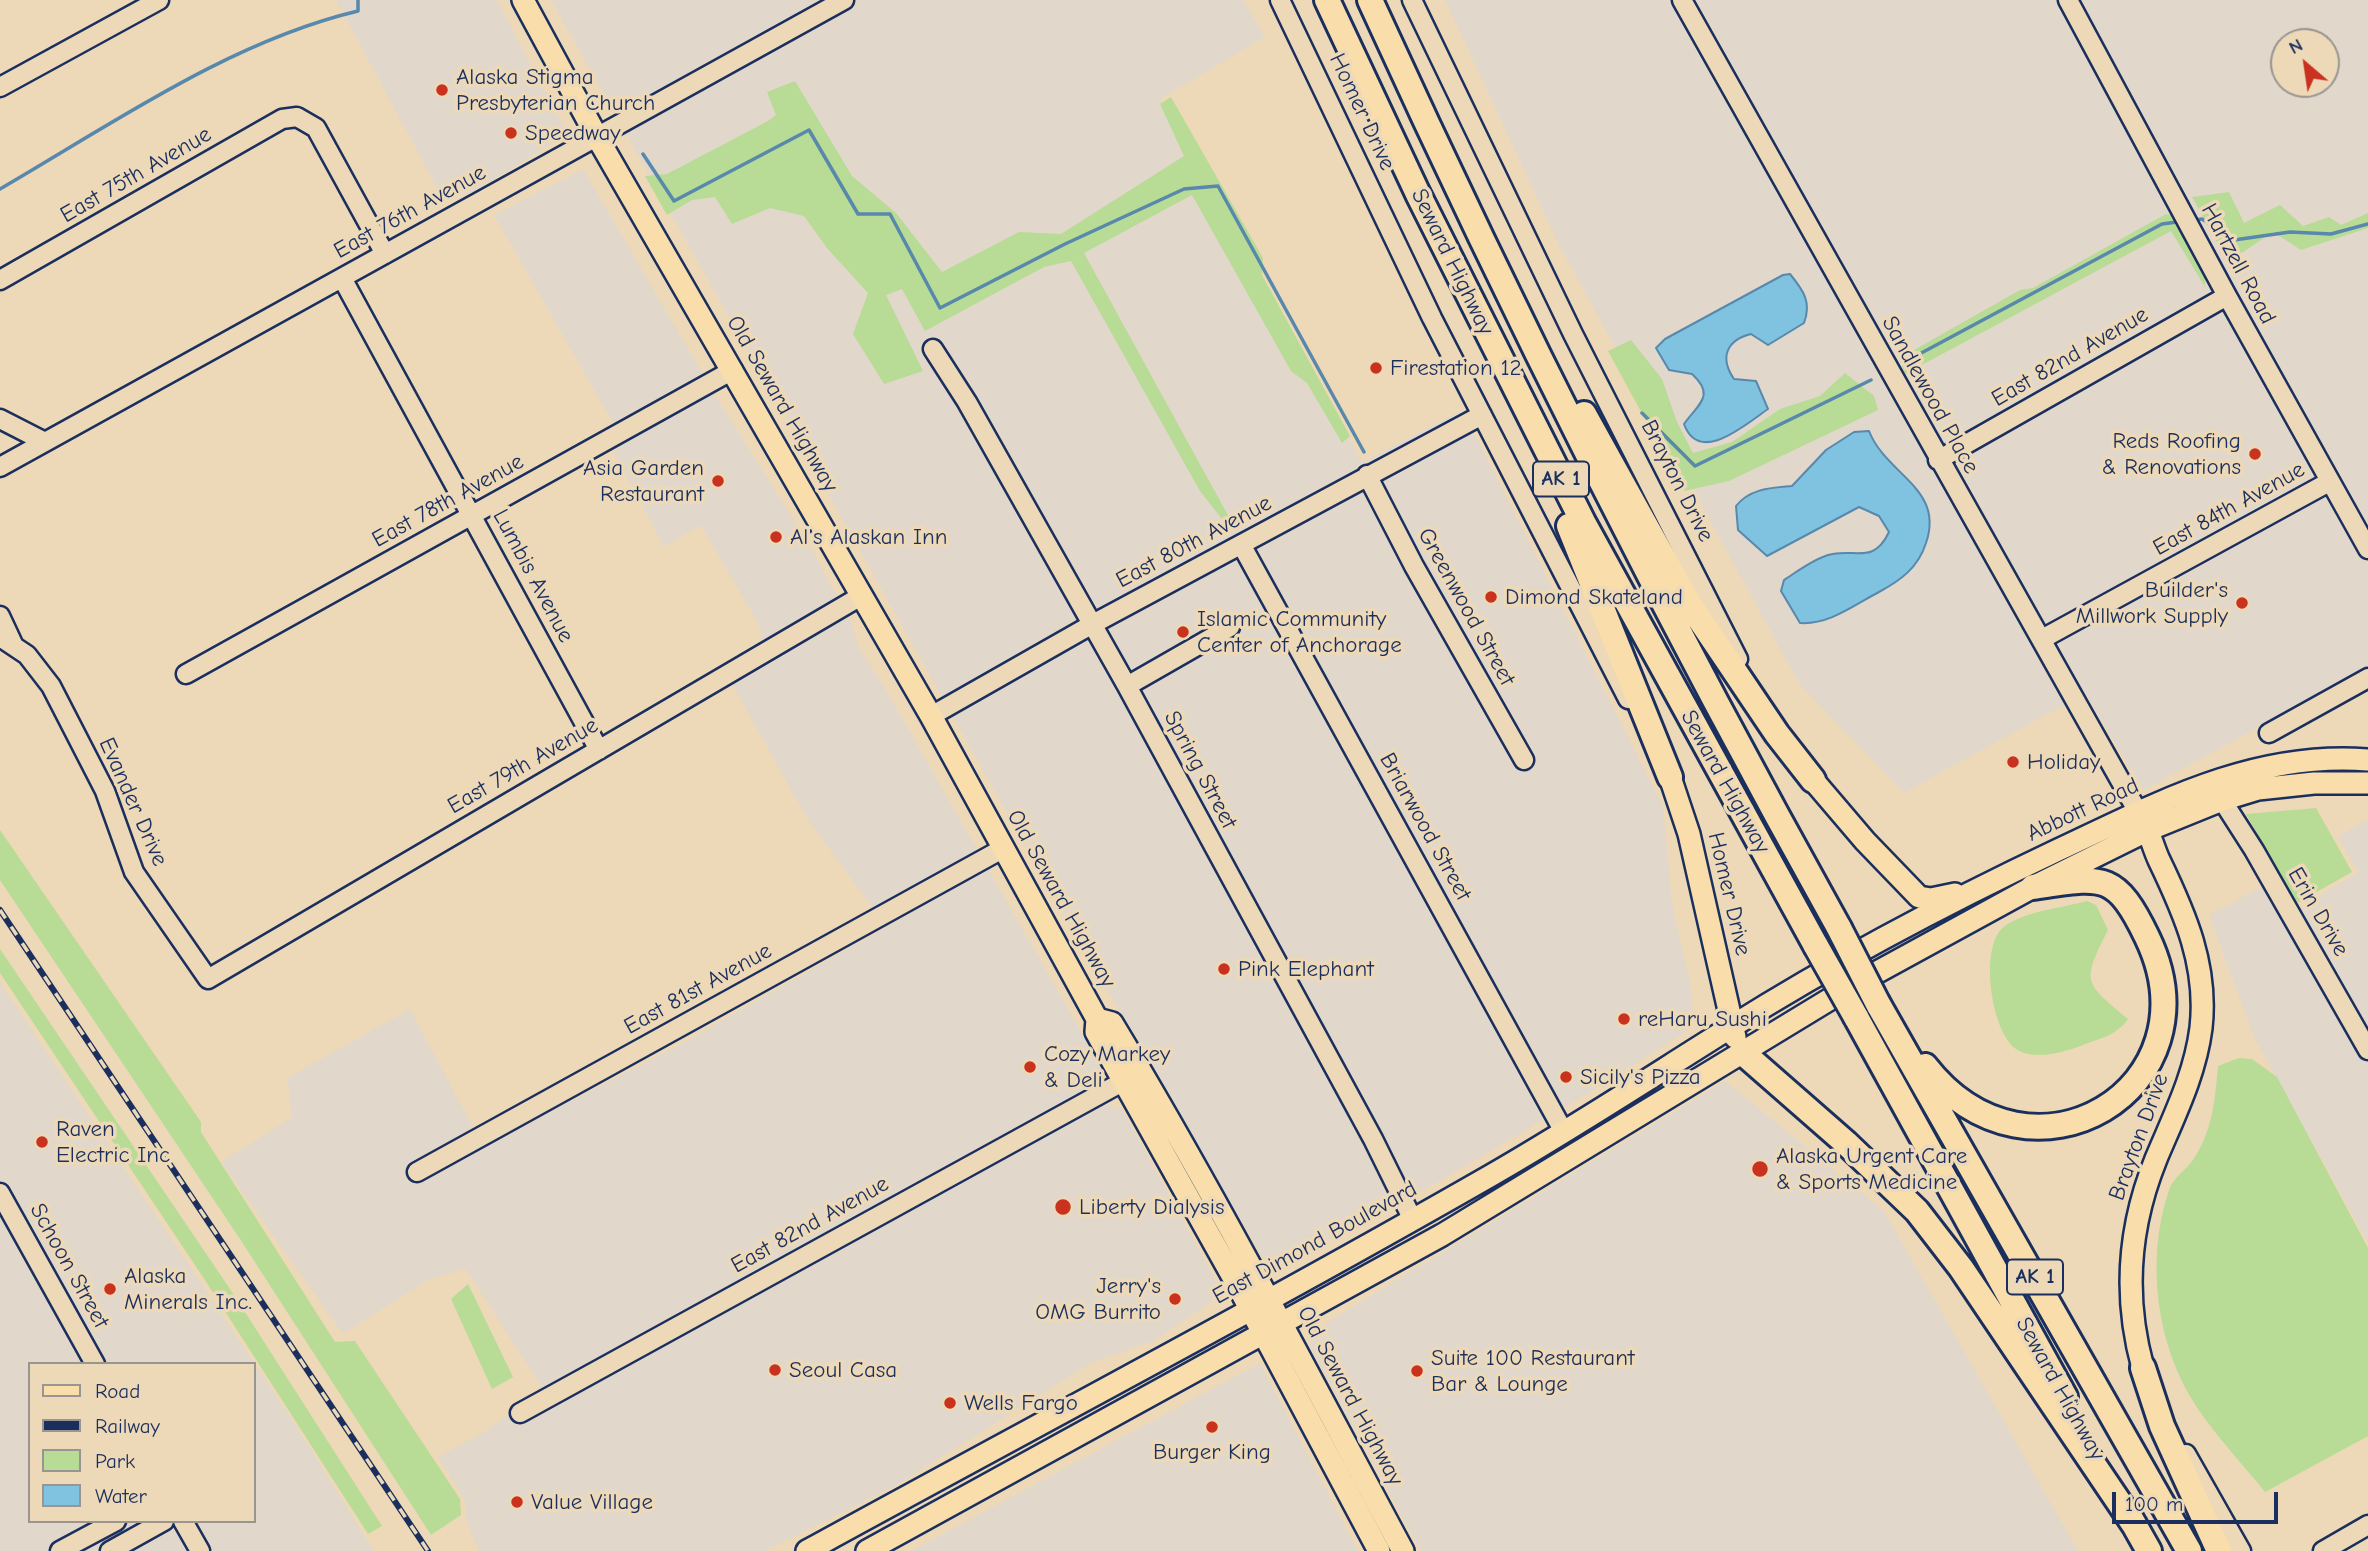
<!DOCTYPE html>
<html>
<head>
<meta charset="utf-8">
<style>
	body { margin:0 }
	#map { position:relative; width:2368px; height:1551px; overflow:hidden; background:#edd9b7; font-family:"Comic Neue",sans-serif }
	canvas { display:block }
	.legend { position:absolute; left:28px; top:1362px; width:228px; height:161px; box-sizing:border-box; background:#edd9b7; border:2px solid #999593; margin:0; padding:9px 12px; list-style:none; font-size:21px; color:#1b2f5e }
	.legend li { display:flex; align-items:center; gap:14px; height:35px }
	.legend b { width:35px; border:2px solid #999593 }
	.north { position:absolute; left:2270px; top:28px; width:70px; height:70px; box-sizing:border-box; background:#edd9b7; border:2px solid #999593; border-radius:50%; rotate:331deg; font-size:19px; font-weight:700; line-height:28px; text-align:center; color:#1b2f5e }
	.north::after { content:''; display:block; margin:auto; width:24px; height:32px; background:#c8321e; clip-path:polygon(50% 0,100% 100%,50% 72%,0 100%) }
	.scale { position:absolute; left:2112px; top:1492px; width:166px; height:32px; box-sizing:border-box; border:4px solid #1b2f5e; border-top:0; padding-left:9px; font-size:21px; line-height:24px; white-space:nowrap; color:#1b2f5e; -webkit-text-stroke:5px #edd9b7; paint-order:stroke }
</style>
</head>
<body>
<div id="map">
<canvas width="2368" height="1551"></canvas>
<ul class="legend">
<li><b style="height:9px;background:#f9deab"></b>Road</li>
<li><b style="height:9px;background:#1b2f5e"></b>Railway</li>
<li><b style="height:19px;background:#b8db95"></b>Park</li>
<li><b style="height:19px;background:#80c3e0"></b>Water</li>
</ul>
<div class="north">N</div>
<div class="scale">100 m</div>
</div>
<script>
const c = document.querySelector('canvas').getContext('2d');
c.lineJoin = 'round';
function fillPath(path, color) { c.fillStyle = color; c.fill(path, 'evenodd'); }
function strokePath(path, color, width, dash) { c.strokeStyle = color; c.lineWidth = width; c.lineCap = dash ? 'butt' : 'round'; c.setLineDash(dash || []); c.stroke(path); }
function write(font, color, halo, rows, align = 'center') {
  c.font = font + ' "Comic Neue",sans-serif'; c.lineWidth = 7; c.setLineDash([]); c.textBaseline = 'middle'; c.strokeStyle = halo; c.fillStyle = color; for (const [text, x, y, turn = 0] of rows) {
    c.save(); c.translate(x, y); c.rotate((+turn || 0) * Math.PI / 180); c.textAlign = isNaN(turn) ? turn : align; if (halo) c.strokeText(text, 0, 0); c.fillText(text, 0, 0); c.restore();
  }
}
fillPath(new Path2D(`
	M336 0H497L564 127 557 141 473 192 444 201Z
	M551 0H1243L1265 37 1160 99 1195 155 1362 462 1460 411 1478 441 1663 806 1672 903 1692 992 1693 1027 1607 1082 1443 1179 1275 1269 1264 1261 1085 952Z
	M1445 0H2368V667L2144 790 2086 696 2058 708 1904 793 1800 685 1558 243ZM2284 42H2326V84H2284Z
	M583 169 718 400 806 539 851 621 859 648 886 690 1102 1068 1100 1082 1094 1086 1106 1104 1122 1109 1217 1283 1214 1300 1153 1341 1091 1363 897 1485 765 1551H479L467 1524 465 1501 438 1457 486 1431 542 1388 466 1269 428 1280 343 1334 221 1162 292 1117 287 1078 410 1009 483 1146 676 1047 909 914 875 911 806 817 731 682 761 643 760 627 701 525 664 547 615 455 614 425 494 215Z
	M2368 820V1243L2254 1037 2209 915 2263 886 2297 910 2358 872 2337 836Z
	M0 982 293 1421 374 1551H0ZM30 1364H254V1521H30Z
	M1725 1081 1884 1211 2078 1551H1421L1308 1344 1310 1336 1313 1331Z
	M1260 1363 1358 1551H911Z`), '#e1d8cb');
fillPath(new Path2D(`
	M795 81 852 176 896 213 942 272 1019 232 1061 234 1184 156 1160 104 1171 97 1263 258 1262 275 1350 436 1342 443 1307 383 1291 371 1192 195 1084 253 1230 519H1222L1200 491 1071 261 1044 267 925 331 902 289 886 295 923 371 884 384 853 334 868 293 827 248 804 216 770 208 732 224 715 197 692 200 667 215 645 176 667 174 768 121 776 115 767 92Z
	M2229 192 2244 223 2280 205 2303 226 2329 217 2341 225 2368 213V228L2301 250 2273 232 2228 262 2192 197Z
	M2166 214 2178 217 2205 278V287L2171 231 1905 374 1902 367 1907 354 2020 290 2033 288Z
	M1631 340 1662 379 1677 422 1693 453 1732 442 1780 409 1820 396 1845 373 1874 396 1878 410 1729 481 1684 491 1608 351Z
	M2316 808 2352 872 2297 903 2246 814Z
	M0 830 201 1122V1132L335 1342 355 1341 460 1499 461 1515 431 1535 240 1239 0 880Z
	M2087 901 2096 905 2108 930C2081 983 2084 982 2128 1019 2117 1035 2101 1038 2083 1045 2065 1052 2034 1061 2016 1049 1991 1032 1978 944 2005 926 2026 911 2062 908 2087 901Z
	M0 949 234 1295 382 1526 368 1534 203 1277 0 973Z
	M2239 1058 2252 1059 2277 1077 2368 1248V1436L2265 1492C2243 1465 2218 1438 2198 1409 2156 1347 2145 1261 2169 1190 2173 1177 2188 1169 2195 1157 2213 1128 2215 1099 2218 1066Z
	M468 1284 513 1377 492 1389 451 1299Z`), '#b8db95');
const water = new Path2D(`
	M1790 274C1803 290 1812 302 1804 323L1768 345 1751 334C1727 340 1719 357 1734 379L1756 381 1768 409C1746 424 1699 466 1684 424 1698 404 1716 396 1692 374L1669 370 1656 348 1665 339 1783 275Z
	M1869 431C1886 475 1945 488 1926 543 1918 568 1901 580 1879 592 1854 605 1829 625 1800 623L1781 591 1784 580C1798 571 1812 560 1828 555 1854 547 1873 566 1889 532L1879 516 1859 507 1767 556 1738 530 1736 506C1750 488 1772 488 1792 486L1826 450 1854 432Z`);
fillPath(water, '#80c3e0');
strokePath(water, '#5888ac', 2);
strokePath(new Path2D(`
	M643 154 674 201 809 130 858 214H890L940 308 1065 244 1184 189 1218 186 1364 452
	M0 189C112 124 231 41 358 11V0
	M2196 220 2202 219 2234 240 2290 232 2331 234 2368 224
	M1912 358 2162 224 2177 222
	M1642 413 1695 466 1871 380`), '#5888ac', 3.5);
const minor = new Path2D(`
	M1280 0 1432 318 1628 699
	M1412 0 1573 334 1738 659
	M1682 0 2138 812
	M2068 0 2227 296 2368 549
	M0 87 159 0
	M342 278 599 750
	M0 280 282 119 297 117 316 128 385 254
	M933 349 967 402 1127 686 1373 1139 1413 1220
	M0 419 45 442
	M1938 460 2227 296
	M0 467 844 0
	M1367 475 1414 566 1524 760
	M1242 546 1564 1132
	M0 616 14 646
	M0 637 27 655 51 686 105 791 134 872 208 979 861 596
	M2042 639 2329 482
	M186 674 733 370
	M1127 686 1230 627
	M931 716 1091 625 1482 415
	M2269 733 2368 678
	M2222 800 2254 850 2368 1050
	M417 1172 1004 848
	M0 1193 95 1364
	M520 1413 1124 1081
	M2186 1454 2241 1551
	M183 1521 200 1551
	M60 1551 116 1521
	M110 1551 164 1521
	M2323 1551 2368 1525`);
const major = new Path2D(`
	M523 0 597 137 931 716 1097 1019 1096 1032 1239 1288 1379 1551
	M1670 777 1689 834 1735 1037
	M1813 780 1865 841 1919 897 1931 899 1955 894
	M1097 1019 1112 1023C1216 1195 1308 1374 1403 1551
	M2143 1368C2123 1296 2128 1228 2156 1159 2174 1116 2195 1075 2201 1028 2208 966 2185 914 2159 860 2153 847 2150 833 2143 821
	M807 1551C1035 1426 1265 1305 1490 1176 1572 1129 1651 1077 1731 1027 1836 961 1946 903 2058 850 2158 803 2254 751 2368 760
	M867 1551 1442 1235 1850 987 2033 887 2148 830 2222 800 2258 789 2314 783H2368`);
const highway = new Path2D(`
	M1327 0 1418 194 1583 522 1816 946
	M1370 0C1514 316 1670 625 1839 928
	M1584 414 1688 602 1777 734 1813 780
	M1569 526 1670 777
	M1878 1004 2189 1551
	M1856 1017 2065 1397
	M1742 1052 1846 1143 1917 1211 1961 1268 2135 1526
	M1925 1066C2031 1202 2220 1088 2147 937 2115 870 2101 877 2033 887
	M2143 1368 2162 1426 2219 1551
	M2127 1512 2149 1551`);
strokePath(minor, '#1b2f5e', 23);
strokePath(major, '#1b2f5e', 26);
strokePath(highway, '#1b2f5e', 30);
strokePath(minor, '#edd9b7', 18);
strokePath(major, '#f9deab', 21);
strokePath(highway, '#f9deab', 24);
const rail = new Path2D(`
	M0 910 428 1551`);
strokePath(rail, '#1b2f5e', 6);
strokePath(rail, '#edd9b7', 3.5, [10]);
const highwayBridge = new Path2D(`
	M1839 928 1878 1004
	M1816 946 1856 1017`);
strokePath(highwayBridge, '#1b2f5e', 30, []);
strokePath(highwayBridge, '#f9deab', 24);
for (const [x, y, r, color] of [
	[442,90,7,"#c8321e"],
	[511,133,7,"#c8321e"],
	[1376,368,7,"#c8321e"],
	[2255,454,7,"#c8321e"],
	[718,481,7,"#c8321e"],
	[776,537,7,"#c8321e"],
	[1491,597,7,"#c8321e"],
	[2242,603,7,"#c8321e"],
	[1183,632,7,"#c8321e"],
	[2013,762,7,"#c8321e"],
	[1224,969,7,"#c8321e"],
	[1624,1019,7,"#c8321e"],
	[1030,1067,7,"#c8321e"],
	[1566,1077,7,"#c8321e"],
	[42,1142,7,"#c8321e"],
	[1760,1169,9,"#c8321e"],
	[1063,1207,9,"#c8321e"],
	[110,1289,7,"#c8321e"],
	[1175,1299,7,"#c8321e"],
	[775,1370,7,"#c8321e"],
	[1417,1371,7,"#c8321e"],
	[950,1403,7,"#c8321e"],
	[1212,1427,7,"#c8321e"],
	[517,1502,7,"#c8321e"]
]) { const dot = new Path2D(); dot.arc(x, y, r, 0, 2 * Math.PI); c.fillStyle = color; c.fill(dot); strokePath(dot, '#edd9b7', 2.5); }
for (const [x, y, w] of [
	[1561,479,56],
	[2035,1277,56]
]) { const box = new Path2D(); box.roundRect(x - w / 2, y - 17.5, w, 35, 5); c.fillStyle = '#edd9b7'; c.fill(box); strokePath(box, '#1b2f5e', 2); }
write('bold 21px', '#1b2f5e', null, [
	["AK 1",1561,479],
	["AK 1",2035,1277]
]);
write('23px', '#1b2f5e', '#edd9b7', [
	["Alaska Stigma",456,77],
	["Presbyterian Church",456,103],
	["Speedway",525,133],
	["Firestation 12",1390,368],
	["Reds Roofing",2241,441,"right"],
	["& Renovations",2241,467,"right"],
	["Asia Garden",704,468,"right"],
	["Restaurant",704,494,"right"],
	["Al's Alaskan Inn",790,537],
	["Builder's",2228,590,"right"],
	["Millwork Supply",2228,616,"right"],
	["Dimond Skateland",1505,597],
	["Islamic Community",1197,619],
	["Center of Anchorage",1197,645],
	["Holiday",2027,762],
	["Pink Elephant",1238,969],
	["reHaru Sushi",1638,1019],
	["Cozy Markey",1044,1054],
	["& Deli",1044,1080],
	["Sicily's Pizza",1580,1077],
	["Raven",56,1129],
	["Electric Inc",56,1155],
	["Alaska Urgent Care",1776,1156],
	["& Sports Medicine",1776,1182],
	["Liberty Dialysis",1079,1207],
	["Alaska",124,1276],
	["Minerals Inc.",124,1302],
	["Jerry's",1161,1286,"right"],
	["OMG Burrito",1161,1312,"right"],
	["Suite 100 Restaurant",1431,1358],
	["Bar & Lounge",1431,1384],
	["Seoul Casa",789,1370],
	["Wells Fargo",964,1403],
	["Burger King",1212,1452,"center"],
	["Value Village",531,1502]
], 'left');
write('23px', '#1b2f5e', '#edd9b7', [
	["Homer Drive",1362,112,65],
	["East 75th Avenue",136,175,-30],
	["East 76th Avenue",410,212,-29],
	["Seward Highway",1452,262,64],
	["Hartzell Road",2238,264,62],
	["East 82nd Avenue",2070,357,-30],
	["Sandlewood Place",1930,395,61],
	["Old Seward Highway",782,404,60],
	["Brayton Drive",1677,481,63],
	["East 78th Avenue",448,501,-29],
	["East 84th Avenue",2229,509,-29],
	["East 80th Avenue",1194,542,-28],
	["Lumbis Avenue",533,576,62],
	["Greenwood Street",1466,607,61],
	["East 79th Avenue",523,766,-30],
	["Spring Street",1200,770,62],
	["Seward Highway",1725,782,61],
	["Evander Drive",133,802,66],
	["Abbott Road",2083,810,-25],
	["Briarwood Street",1425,827,61],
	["Homer Drive",1729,894,77],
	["Old Seward Highway",1061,899,61],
	["Erin Drive",2318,912,60],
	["East 81st Avenue",698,989,-29],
	["Brayton Drive",2139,1137,-70],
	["East 82nd Avenue",810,1225,-29],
	["East Dimond Boulevard",1315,1243,-29],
	["Schoon Street",69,1266,61],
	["Seward Highway",2060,1389,61],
	["Old Seward Highway",1350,1396,62]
]);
</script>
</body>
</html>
